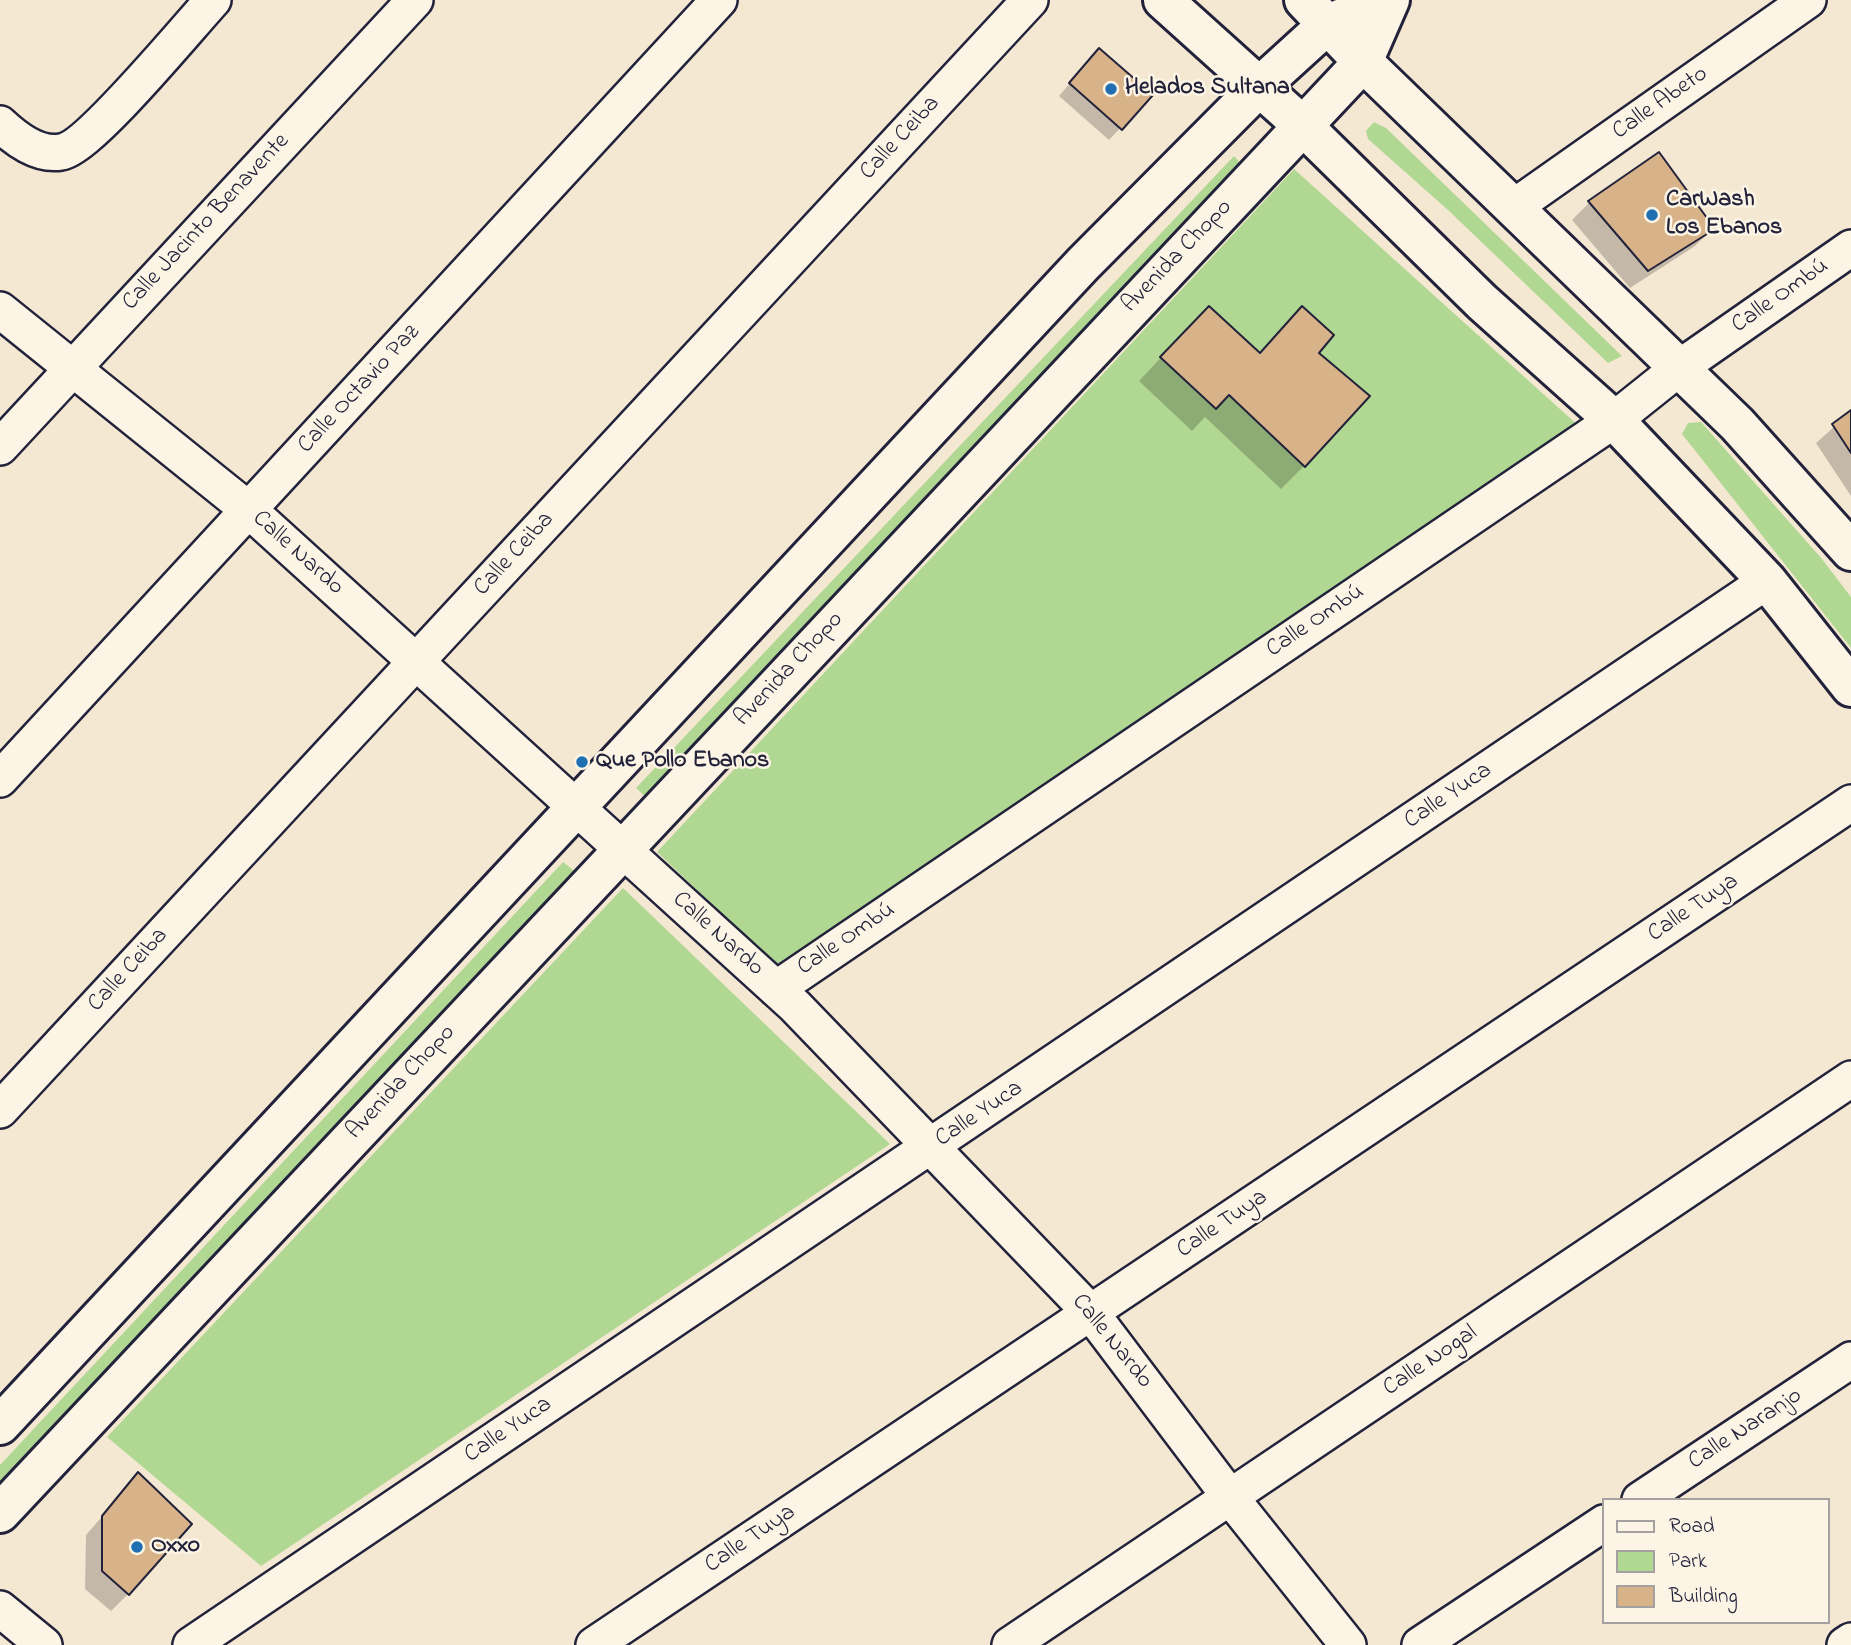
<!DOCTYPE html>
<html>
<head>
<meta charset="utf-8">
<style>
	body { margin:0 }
	#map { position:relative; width:1851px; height:1645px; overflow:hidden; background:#f5e8d3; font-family:"Indie Flower",sans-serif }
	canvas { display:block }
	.legend { position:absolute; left:1602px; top:1498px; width:228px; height:126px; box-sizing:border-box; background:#fcf5e5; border:2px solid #a5a1a1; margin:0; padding:9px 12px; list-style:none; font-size:21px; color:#22223b }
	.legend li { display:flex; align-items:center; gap:14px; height:35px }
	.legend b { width:35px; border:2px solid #a5a1a1 }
</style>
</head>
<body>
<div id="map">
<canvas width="1851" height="1645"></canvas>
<ul class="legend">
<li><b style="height:9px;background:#fcf5e5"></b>Road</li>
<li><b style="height:19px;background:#b1d893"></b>Park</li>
<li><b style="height:19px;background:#d8b389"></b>Building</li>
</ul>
</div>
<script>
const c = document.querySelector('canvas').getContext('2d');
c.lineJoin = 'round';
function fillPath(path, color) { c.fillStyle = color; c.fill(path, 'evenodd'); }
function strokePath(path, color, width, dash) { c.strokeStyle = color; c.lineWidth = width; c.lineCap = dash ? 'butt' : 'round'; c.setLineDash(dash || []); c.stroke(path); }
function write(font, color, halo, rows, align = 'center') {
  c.font = font + ' "Indie Flower",sans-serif'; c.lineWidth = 5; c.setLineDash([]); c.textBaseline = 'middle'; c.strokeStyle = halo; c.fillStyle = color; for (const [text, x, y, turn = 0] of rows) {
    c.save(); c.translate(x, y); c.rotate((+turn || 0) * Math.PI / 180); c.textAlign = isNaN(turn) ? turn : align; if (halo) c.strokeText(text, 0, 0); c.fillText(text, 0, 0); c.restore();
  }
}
fillPath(new Path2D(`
	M1374 122 1386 128 1622 356 1608 363 1448 210 1368 139 1366 131Z
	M1234 156 1245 168 653 804 636 788Z
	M1294 169 1581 428 776 965 657 852Z
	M1701 422 1822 559 1851 597V648L1682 434 1688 423Z
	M563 862 582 877 0 1501V1465Z
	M623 888 890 1144 261 1566 107 1437Z`), '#b1d893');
fillPath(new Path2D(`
	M1088 62 1151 95 1109 140 1059 96Z
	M1659 154 1713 228 1695 246 1630 288 1572 220 1589 203Z
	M1302 308 1316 353 1304 466 1281 489 1205 417 1192 431 1139 381 1186 331 1259 354Z
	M1851 412V496L1816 443Z
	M138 1475 128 1594 111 1611 85 1589 86 1535Z`), '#0003');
const building = new Path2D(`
	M1099 48 1153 95 1122 130 1069 83Z
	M1659 152 1715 229 1648 271 1588 201Z
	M1209 306 1260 353 1302 306 1334 335 1319 353 1370 396 1305 467 1229 395 1216 409 1160 357Z
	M1851 410V453L1832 424Z
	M138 1472 192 1524 129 1595 102 1571V1516Z`);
fillPath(building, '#d8b389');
strokePath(building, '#22223b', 2);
const minor = new Path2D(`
	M0 124C16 139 38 156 61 152 89 148 188 27 213 0
	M1514 207 1808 0
	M0 310 250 511 795 1006 1091 1313 1230 1497 1348 1645
	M0 447 415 0
	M0 779 719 0
	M776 989 1614 420 1679 368 1851 248
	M0 1110 1030 0
	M1640 1500 1851 1360
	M0 1609 44 1645
	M191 1645 1767 581
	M594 1645 1851 803
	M1010 1645 1851 1079
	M1420 1645 1604 1523
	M1845 1645 1851 1641`);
const tertiary = new Path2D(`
	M1163 0 1303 126 1482 302 1614 420 1767 581 1851 687
	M1304 0 1363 62 1737 424 1851 551
	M0 1425 1083 264 1260 86 1328 24 1385 0
	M0 1513 1363 62 1390 0`);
strokePath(minor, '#22223b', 40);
strokePath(tertiary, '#22223b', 44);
strokePath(minor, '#fcf5e5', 35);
strokePath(tertiary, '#fcf5e5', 38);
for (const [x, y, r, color] of [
	[1111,89,7,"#1f6fb2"],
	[1652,215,7,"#1f6fb2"],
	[582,762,7,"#1f6fb2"],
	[137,1547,7,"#1f6fb2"]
]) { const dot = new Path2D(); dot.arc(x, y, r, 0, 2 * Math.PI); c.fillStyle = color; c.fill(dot); strokePath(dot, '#fcf5e5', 2.5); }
write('bold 24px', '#22223b', '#fcf5e5', [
	["Helados Sultana",1125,89],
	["CarWash",1666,201],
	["Los Ebanos",1666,229],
	["Que Pollo Ebanos",596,762],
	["Oxxo",151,1547]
], 'left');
write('24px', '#22223b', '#fcf5e5', [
	["Calle Abeto",1661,104,-35],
	["Calle Ceiba",901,139,-47],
	["Calle Jacinto Benavente",207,223,-47],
	["Avenida Chopo",1178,257,-46],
	["Calle Ombú",1781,297,-35],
	["Calle Octavio Paz",360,390,-47],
	["Calle Nardo",297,554,42],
	["Calle Ceiba",515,555,-47],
	["Calle Ombú",1316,622,-34],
	["Avenida Chopo",790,670,-47],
	["Calle Yuca",1449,797,-34],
	["Calle Tuya",1694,909,-34],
	["Calle Nardo",717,935,42],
	["Calle Ombú",847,940,-34],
	["Calle Ceiba",129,971,-47],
	["Avenida Chopo",402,1083,-47],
	["Calle Yuca",980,1115,-34],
	["Calle Tuya",1223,1225,-34],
	["Calle Nardo",1111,1342,51],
	["Calle Nogal",1431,1362,-34],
	["Calle Naranjo",1746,1430,-33],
	["Calle Yuca",509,1431,-34],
	["Calle Tuya",751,1540,-34]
]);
</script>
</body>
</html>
